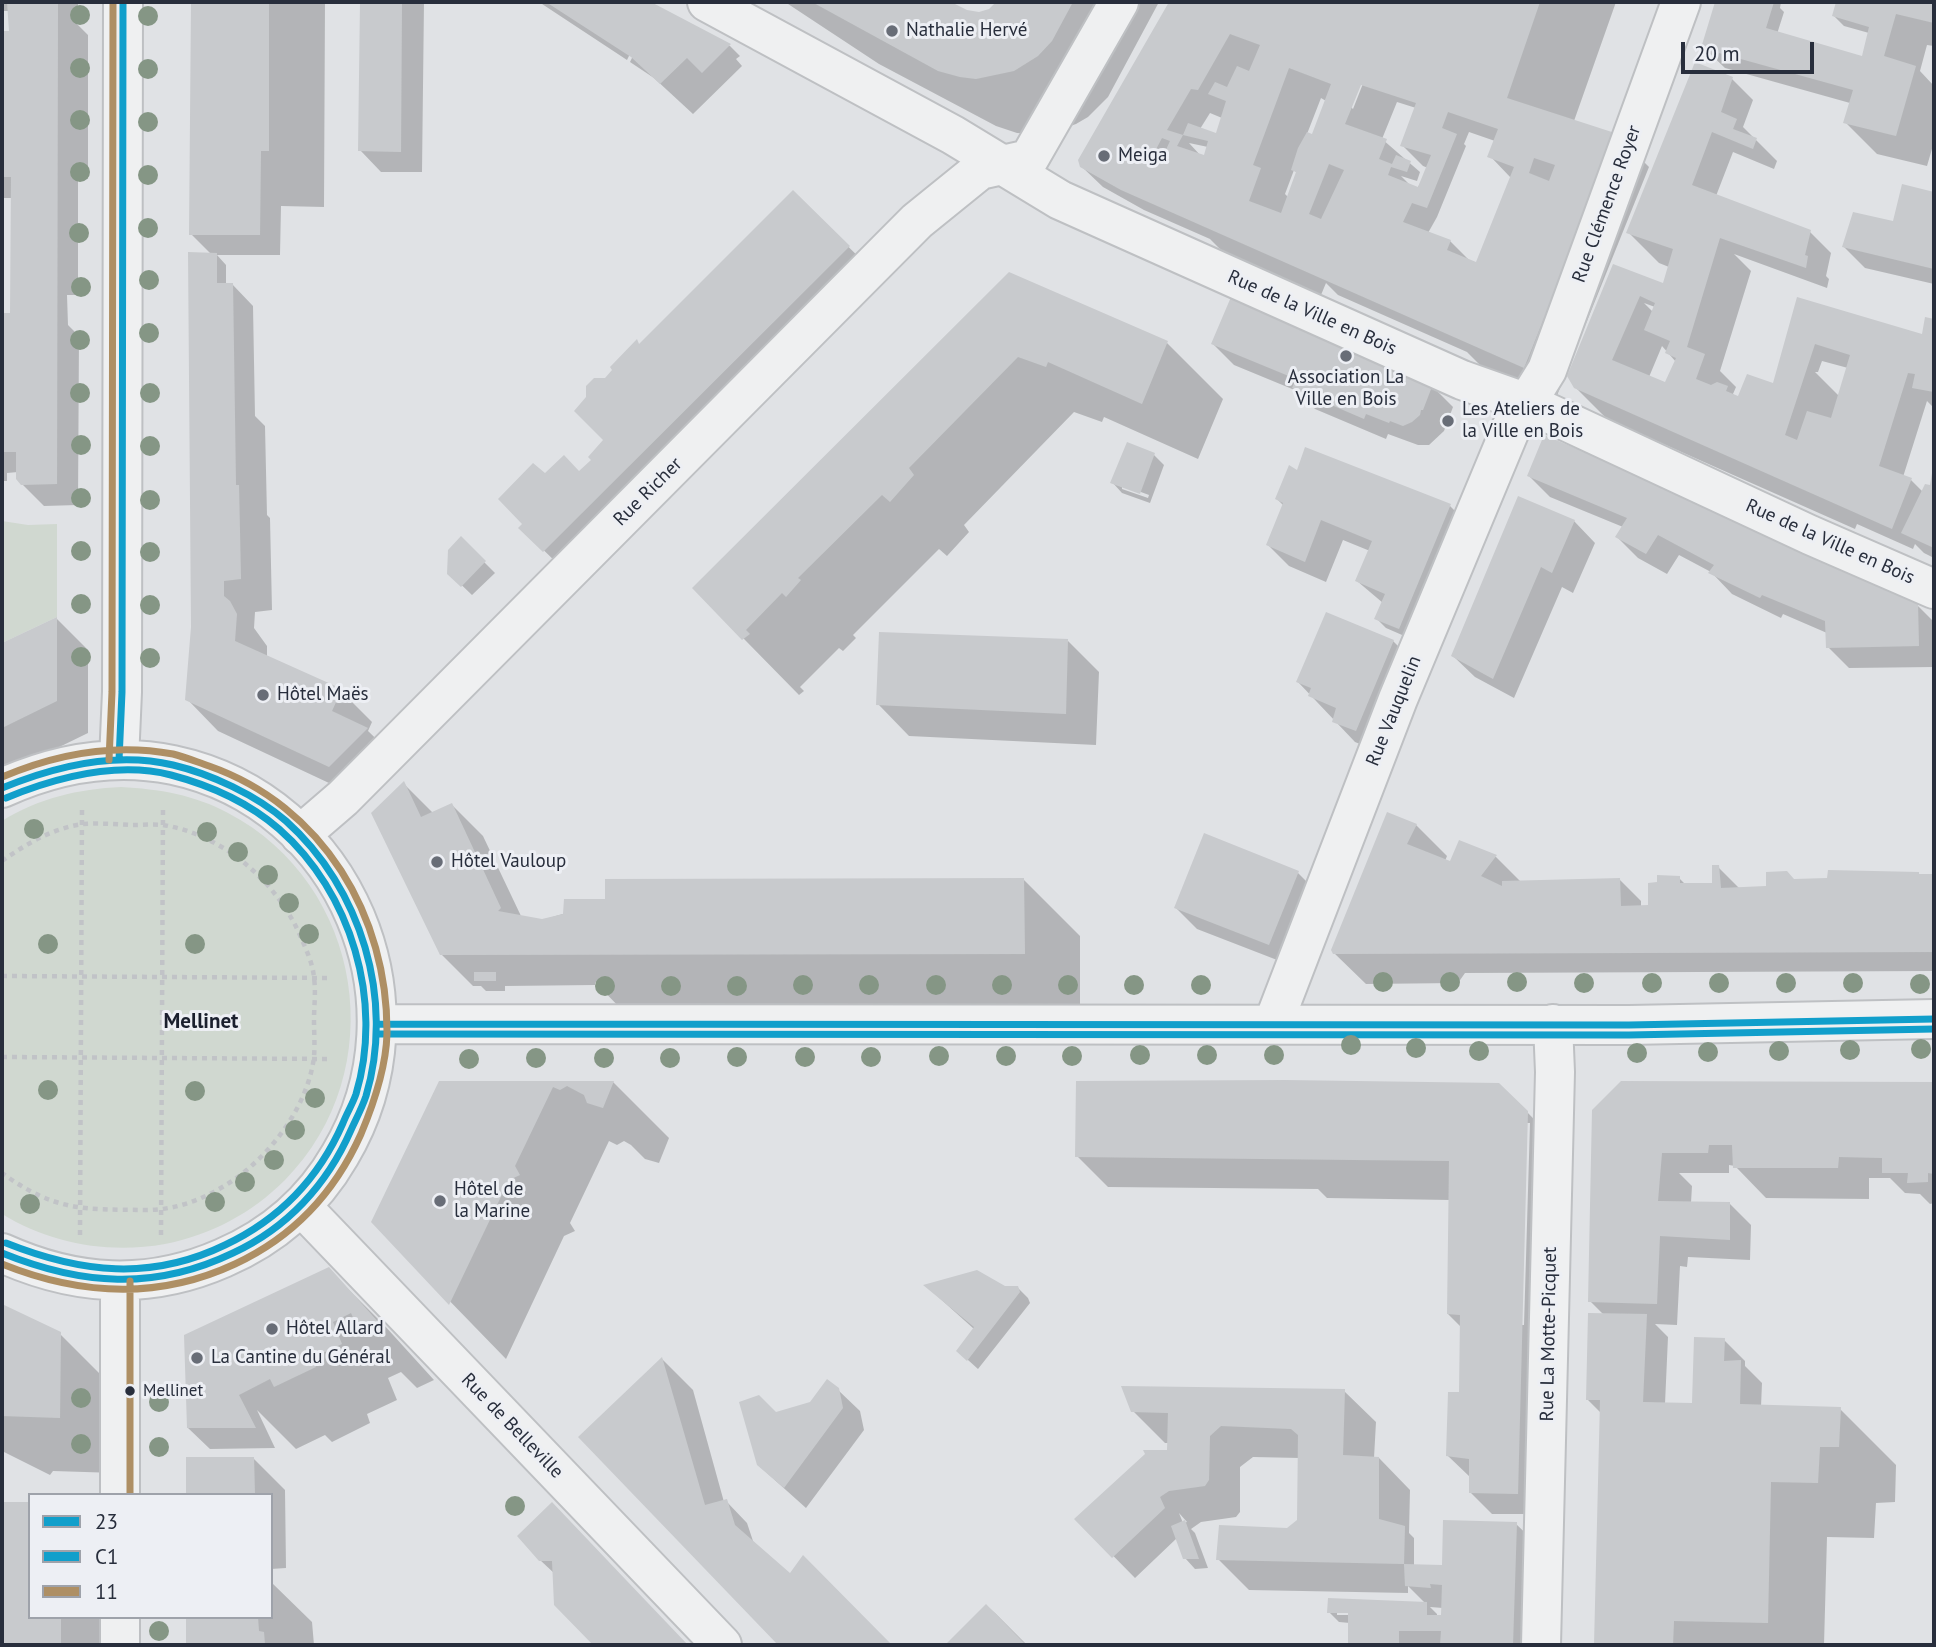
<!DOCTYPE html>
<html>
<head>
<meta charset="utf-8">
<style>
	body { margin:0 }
	#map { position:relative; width:1936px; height:1647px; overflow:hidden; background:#e0e2e5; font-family:"PT Sans",sans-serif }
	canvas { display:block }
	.frame { position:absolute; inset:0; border:4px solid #282e3c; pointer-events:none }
	.legend { position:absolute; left:28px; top:1493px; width:245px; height:126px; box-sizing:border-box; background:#edeff4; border:2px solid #9ea2aa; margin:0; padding:9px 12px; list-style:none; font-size:21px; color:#282e3c }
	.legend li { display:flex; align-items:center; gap:14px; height:35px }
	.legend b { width:35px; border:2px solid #9ea2aa }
	.scale { position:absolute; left:1681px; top:42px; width:133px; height:32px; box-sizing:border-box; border:4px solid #282e3c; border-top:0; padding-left:9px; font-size:21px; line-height:24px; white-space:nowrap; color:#282e3c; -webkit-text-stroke:5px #edeff4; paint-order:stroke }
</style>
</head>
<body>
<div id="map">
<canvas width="1936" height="1647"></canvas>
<div class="frame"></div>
<ul class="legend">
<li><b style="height:9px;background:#119fcb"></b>23</li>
<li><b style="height:9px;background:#119fcb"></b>C1</li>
<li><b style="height:9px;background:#ae8f64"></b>11</li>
</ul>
<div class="scale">20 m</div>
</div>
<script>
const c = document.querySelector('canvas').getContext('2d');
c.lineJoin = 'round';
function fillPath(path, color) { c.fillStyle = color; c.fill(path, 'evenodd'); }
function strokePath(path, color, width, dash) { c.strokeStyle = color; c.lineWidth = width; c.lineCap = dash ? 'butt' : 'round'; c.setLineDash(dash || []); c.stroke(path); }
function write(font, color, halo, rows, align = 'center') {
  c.font = font + ' "PT Sans",sans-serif'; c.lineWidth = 6; c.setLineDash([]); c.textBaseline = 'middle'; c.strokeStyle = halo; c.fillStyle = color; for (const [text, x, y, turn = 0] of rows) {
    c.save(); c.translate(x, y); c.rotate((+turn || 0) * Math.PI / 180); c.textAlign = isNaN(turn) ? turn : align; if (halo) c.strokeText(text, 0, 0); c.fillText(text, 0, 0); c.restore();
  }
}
fillPath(new Path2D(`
	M2 521 28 525 57 524V617L2 643Z
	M121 787C159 789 195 795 228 813 364 884 393 1071 285 1180 252 1213 211 1235 165 1244 109 1254 51 1244 2 1214V821C39 798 78 789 121 787Z`), '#d0d8d0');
fillPath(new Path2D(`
	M2 2H78V22H75L88 35V179L78 178V295H67L68 325 79 336 78 505 44 506 22 484 18 472 7 473V481H2V315H12V198H2V32H11L10 11H2Z
	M192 2H325L324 207 281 206 280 255H217L226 265V284H232L253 306 255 416 265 426 267 515 270 518 272 610 255 612 254 628 267 646V657L341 691 372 722 368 731 398 760 361 798 218 731 187 699 193 628 211 254 191 234Z
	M362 2H424L422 172H381L360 150Z
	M539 2H647L730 46 740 56 736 59 742 66 693 114 654 78 630 62 655 11H651L627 60Z
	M785 2H947L966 12H987L998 2H1159L1108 97 1088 117 1076 124 1056 131 1033 134 1017 133 996 126 879 64Z
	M1171 2H1310L1319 6 1320 2H1616L1574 121 1617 135 1649 167 1556 398 1480 365 1467 352 1338 295 1326 283 1321 295 1221 250 1210 239 1144 210 1103 187 1081 166 1080 160ZM1360 80 1364 81 1353 109 1350 106ZM1321 98 1326 101 1313 136 1307 134ZM1397 102 1416 108 1402 145 1423 166 1428 168 1417 189 1411 186 1401 176 1417 181 1420 172 1382 139ZM1210 113 1222 118 1217 135 1200 129ZM1469 132 1495 141 1490 156 1511 178 1477 264 1470 261 1450 241 1428 233 1437 217 1466 146 1464 144ZM1189 143 1208 147 1205 157 1201 156ZM1294 170 1298 174 1289 198 1285 194Z
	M1717 2H1781L1780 8 1784 12 1777 34 1863 58 1869 33 1844 26 1834 16 1838 2H1934V46L1927 45 1920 71 1934 86V142L1927 166 1877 154 1845 122 1850 103 1725 68 1703 47Z
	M1696 64 1732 79 1753 100 1743 127 1777 161 1774 169 1733 152 1716 196 1810 232 1831 253 1826 276 1829 279 1827 288 1734 254 1751 271 1720 371 1736 387 1733 394 1736 397 1774 386 1787 337 1924 336 1927 319 1934 321V408L1927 401 1903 477 1911 480 1923 492 1931 488 1934 469V558L1924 553 1915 544 1913 549 1857 524 1855 529 1607 419 1575 387 1614 266 1664 285 1669 267 1659 263 1628 232ZM1644 303 1655 307 1653 312ZM1662 346 1676 362 1666 384 1649 377ZM1822 361 1848 368 1839 396 1815 372H1818Z
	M1903 187 1934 194V284L1865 268 1844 247 1899 224Z
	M794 193 880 278 565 571 521 528 545 475 579 473 593 460 606 440V380Z
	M1009 274 1167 343 1223 399 1198 459 1104 417 1102 422 1074 412 964 525 969 532 947 556 939 549 853 635 856 638 843 651 839 648 800 687 804 691 799 695 694 588Z
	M1213 344 1432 386 1453 407 1444 431 1429 445H1418L1388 434 1386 439 1315 409 1297 391 1234 365Z
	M1154 455 1164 465 1150 503 1122 493 1112 482ZM1122 485 1149 495 1148 498 1122 489Z
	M1298 472 1450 506 1471 527 1409 638 1386 628 1376 618 1383 603 1357 581 1370 551 1343 540 1326 582 1289 566 1268 545 1284 506 1277 499Z
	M1529 476 1917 605 1934 622V667L1849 668 1828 647 1827 633 1783 614 1781 618 1732 594 1711 572 1679 555 1667 574 1638 558 1617 537 1623 527 1550 497Z
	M1574 521 1595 543 1573 593 1562 587 1514 698 1475 677 1453 656Z
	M461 539 495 573 472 595 449 573Z
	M57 619 88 650V733L2 775V645Z
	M1068 641 1099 672 1096 745 909 736 878 704Z
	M1393 641 1414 662 1377 751 1355 742 1298 682Z
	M404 784 433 813 452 805 483 836 521 916 542 920 607 901 1024 880 1080 936V1009L622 1010 595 982V985L505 986V991H486L481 986H473L441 954Z
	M1416 825 1447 856 1445 861 1451 864 1460 842 1496 857 1521 882 1620 880 1641 901V907L1649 906 1679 878 1685 884 1714 885 1718 867 1740 889 1768 888 1794 880H1829L1830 871 1934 875V971L1465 973 1458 983 1366 984 1334 953Z
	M1205 835 1298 873 1319 894 1290 965 1197 929 1176 908Z
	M613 1082 669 1138 659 1163 645 1159 631 1145 624 1141 617 1145 609 1141 570 1223 575 1231 564 1236 506 1359 373 1222 440 1083Z
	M1736 1083 1934 1084V1203L1930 1204 1920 1194 1905 1193 1890 1178H1869V1199L1766 1198 1735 1166 1729 1165V1173H1679L1692 1186 1691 1203 1730 1204 1751 1225 1750 1260 1688 1257 1687 1267 1680 1266 1677 1325 1655 1324 1668 1337 1665 1404 1694 1405 1724 1340 1745 1361V1366L1762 1383 1761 1407 1840 1409 1896 1465 1895 1502 1876 1503 1874 1538 1827 1537 1824 1645H1596L1602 1414 1588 1400 1604 1315 1590 1301 1594 1111Z
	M1527 1112 1568 1154 1538 1514H1492L1470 1492V1477L1448 1456 1460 1394 1461 1327 1448 1314 1450 1200 1327 1198 1318 1189 1108 1187 1077 1156ZM1526 1123H1530L1524 1325H1521Z
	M328 1269 384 1325 434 1380 417 1388 401 1372 388 1378 397 1400 367 1414 370 1423 332 1442 325 1435 296 1449 257 1410 275 1448 210 1449 188 1428Z
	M926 1286 1018 1288 1028 1298 1030 1303 978 1369 958 1351 974 1329Z
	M2 1306 60 1334 116 1390V1473L53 1471 50 1475 2 1451Z
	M662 1359 693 1390 724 1502 726 1501 747 1523 754 1544 790 1575 803 1557 890 1645H780L581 1437Z
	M1124 1388 1344 1391 1376 1422 1374 1458H1379L1410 1490 1409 1533 1414 1538V1566H1444L1445 1522 1516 1524 1538 1545 1533 1640 1539 1645H1349L1350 1623 1339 1622 1329 1612V1600L1425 1603 1408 1586V1593L1249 1590 1218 1559 1220 1527 1287 1530 1299 1521 1300 1458 1253 1457 1240 1467V1512L1236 1517 1201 1522 1191 1529 1195 1533 1208 1568 1195 1569 1185 1558 1177 1538 1135 1578 1077 1519 1147 1454 1146 1451H1168L1169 1443H1165L1133 1411ZM1179 1513 1187 1522 1183 1523ZM1430 1607 1443 1608V1614L1445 1617H1437V1614ZM1337 1611 1357 1612V1615H1337Z
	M838 1390 860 1411 864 1430 806 1508 758 1465 775 1414 811 1403Z
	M254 1459 285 1490 286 1568 271 1569V1495H187Z
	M2 1504H30V1617H116V1645H2Z
	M573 1526 687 1645H595L556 1604 555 1574 540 1560Z
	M271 1582 312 1622 314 1645H189V1617H271Z
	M987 1606 995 1613 1027 1645H947Z`), '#0003');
fillPath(new Path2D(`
	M7 2H58L57 484 21 485 16 479V452H2V313H10L11 177H2V31H9Z
	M191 2H269V151H261L260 235H189Z
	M360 2H402L401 152 358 151Z
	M546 2H651L731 44 702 73 687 58 660 84 631 57Z
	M812 2H951L967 10 979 12 989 9 996 2H1073L1052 41 1038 56 1014 71 976 79 960 77 938 71Z
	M1169 2H1540L1507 98 1618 134 1524 368 1121 190 1080 167 1078 160ZM1230 34 1260 45 1249 71 1237 66 1227 87 1215 82 1208 94 1226 101 1216 133 1188 123 1183 135 1208 141 1204 155 1177 146 1183 135 1167 130 1191 89 1198 90ZM1289 68 1331 84 1312 134 1307 132 1298 148 1291 170 1296 172 1281 213 1249 201 1261 168 1253 165ZM1361 85 1416 103 1400 146 1431 155 1418 187 1388 175 1391 167 1407 172 1411 161 1396 155 1392 164 1379 159 1387 139 1345 124ZM1448 112 1498 129 1487 157 1514 167 1476 262 1447 250 1451 240 1403 222 1412 203 1427 208 1457 134 1442 128ZM1162 138 1170 141 1160 163 1153 155ZM1534 158 1555 165 1549 181 1529 173ZM1329 164 1344 170 1321 219 1309 214Z
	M1715 2H1774L1766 28 1862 56 1869 27 1832 16 1836 2H1934V23L1896 14 1884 56 1916 66 1896 136 1843 123 1853 90 1701 48Z
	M1695 62 1733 77 1721 112 1737 119 1733 129 1757 138 1753 149 1712 132 1692 185 1811 230 1805 255 1808 256 1806 268 1720 238 1687 347 1705 354 1696 379 1711 385 1717 382 1728 386 1726 391 1738 396 1747 374 1773 383 1797 297 1922 334 1925 317 1934 319V392L1912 388 1915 374 1908 373 1879 466 1912 478 1892 529 1574 388 1567 376 1613 264 1663 283 1673 249 1626 233ZM1640 296 1655 303 1644 330 1670 341 1665 353 1676 358 1665 382 1612 360ZM1815 344 1850 355 1831 418 1807 411 1797 440 1785 435Z
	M1902 184 1934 192V269L1842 247 1853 212 1893 221Z
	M793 190 850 246 543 552 518 528 522 524 498 499 533 463 545 473 564 455 579 471 591 460 588 457 603 440 574 411 586 397V386L594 378H605L612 370 610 367 637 339 639 344Z
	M188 252 217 253V283H233L236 485H239L241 579 224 581V596L230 601 237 614 235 641 342 689 332 711 368 728 329 767 185 700 191 627Z
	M1009 272 1168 341 1142 404 1048 362 1046 367 1018 357 909 468 914 475 890 502 882 495 798 578 801 580 786 597 782 593 746 630 750 634 742 640 692 588Z
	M1231 297 1433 384 1423 410H1421L1420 415 1412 422 1403 426 1390 421 1389 423 1366 414 1364 419 1292 388 1296 379 1211 344Z
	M1544 435 1649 479 1918 604 1919 646 1826 648 1825 621 1762 595 1760 598 1708 573 1714 565 1658 535 1646 554 1615 537 1627 518 1527 476Z
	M1127 442 1155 453 1140 494 1110 483Z
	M1305 447 1451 504 1399 629 1374 619 1385 594 1355 581 1372 541 1321 520 1305 562 1266 545 1283 503 1275 499 1289 465 1297 470Z
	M1933 467H1934V548L1901 533 1925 484 1930 485Z
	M1518 496 1575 520 1552 573 1541 567 1493 679 1451 656Z
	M461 536 486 561 461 587 447 574 448 550Z
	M1326 612 1394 640 1356 731 1332 722 1336 708 1308 696 1311 688 1296 682Z
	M57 617V701L2 728V643Z
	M879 632 1068 639 1066 714 876 705Z
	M404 781 421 817 452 803 501 908 498 911 542 919 563 914 564 899H605V879L1024 878 1025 954 440 955 371 813Z
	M1387 812 1417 824 1407 844 1450 861 1459 840 1497 855 1481 876 1502 886V881L1620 878 1621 906 1648 905V883L1657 882V875L1680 876V883H1712V865H1719L1721 888 1766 886V872L1787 871 1794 879 1827 878 1828 870 1919 872V874H1934V952L1333 954 1331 950Z
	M1204 833 1299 871 1269 945 1174 908Z
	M474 972H496V981H474Z
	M1285 1080 1499 1083 1528 1111 1518 1494 1469 1493V1459L1446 1456 1448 1392H1459L1460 1315 1447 1314 1449 1161 1075 1157 1076 1081Z
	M439 1081H614L603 1108 587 1103 584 1095 567 1086 560 1090 553 1087 515 1166 520 1175 509 1180 449 1305 371 1222Z
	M1621 1081 1934 1082V1174L1928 1173V1182L1907 1183 1908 1173H1882V1158L1839 1157 1838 1168H1733L1732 1145H1709L1708 1153H1662L1658 1201 1730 1202V1240L1660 1236 1657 1304 1588 1302 1592 1110Z
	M329 1267 380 1324 360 1333 351 1313 333 1322 342 1344 312 1358 316 1367 274 1387 270 1379 239 1395 256 1428H187L184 1335Z
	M977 1270 1005 1286H1018L1020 1292 967 1361 956 1351 974 1327 923 1285Z
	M2 1304 61 1332 60 1418 2 1416Z
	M1588 1313 1647 1314 1643 1402 1692 1403 1694 1337 1725 1338 1724 1361 1741 1360 1740 1404 1841 1407 1839 1447H1820L1818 1483 1771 1482 1768 1623 1674 1621 1673 1645H1594L1600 1400H1586Z
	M662 1357 705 1505 727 1499 735 1525 790 1573 803 1555 892 1645H778L578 1437Z
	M827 1379 839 1388 843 1408 784 1488 757 1465 739 1402 759 1395 776 1412 810 1402Z
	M1121 1386 1345 1389 1343 1455 1379 1457V1519L1405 1526 1404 1564 1216 1560 1219 1525 1287 1528 1297 1520 1298 1435 1291 1429 1221 1426 1210 1436 1209 1480 1205 1486 1169 1491 1160 1497 1165 1508 1112 1558 1074 1519 1145 1454 1143 1450H1167L1168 1413 1131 1412Z
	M186 1457H254L255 1495H186Z
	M2 1502H30V1617H61V1645H2Z
	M552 1502 627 1581 688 1645H593L554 1605 552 1561H539L517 1536Z
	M1185 1520 1199 1559H1183L1171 1526Z
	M1443 1520 1517 1522 1513 1645H1440L1441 1631H1399V1645H1348V1613H1327L1328 1598 1427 1602V1615H1441L1442 1585 1430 1584 1431 1588 1405 1586 1404 1564 1442 1565Z
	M986 1604 1026 1645H945Z
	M186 1617H258L259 1631 264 1632 265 1645H186Z`), '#c8cacd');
const minor = new Path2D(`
	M707 2 953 135 1060 200 1462 380 1527 403 1810 535 1934 589
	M300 835 343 798 917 221 980 170 1029 159 1119 2
	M1273 1024 1398 699 1511 428 1547 370 1681 2
	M302 1207 722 1645
	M1541 1645 1555 1072 1553 1024`);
const tertiary = new Path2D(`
	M119 760 122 692 123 2
	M2 788C55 764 114 753 173 765 347 802 430 1004 340 1155 313 1202 272 1237 223 1258 148 1291 75 1286 2 1253
	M378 1024 1629 1025 1934 1019
	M120 1281V1495
	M120 1617V1645`);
strokePath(minor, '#bec0c3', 42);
strokePath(tertiary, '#bec0c3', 42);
strokePath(new Path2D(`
	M2 861C26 844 53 828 83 824 99 823 115 824 131 825 141 825 152 824 163 825 221 834 275 880 299 933 305 947 313 963 314 978 316 992 314 1006 314 1020 314 1032 315 1045 314 1057 308 1105 273 1152 235 1179 209 1197 179 1210 146 1210 83 1209 56 1212 2 1173
	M2 976 330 978
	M2 1057 329 1059
	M80 1235 82 806
	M161 1235 163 807`), '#c1c3c7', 4.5, [5, 5]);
strokePath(minor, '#eff0f1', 38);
strokePath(tertiary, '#eff0f1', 38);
strokePath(new Path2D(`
	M119 760 122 692 123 2
	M2 788C55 766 115 751 173 765 211 774 256 795 286 821 361 888 395 999 366 1096 362 1108 356 1119 351 1130 327 1185 287 1228 233 1253 154 1291 81 1285 2 1253
	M378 1024 1629 1025 1934 1019`), '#119fcb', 7);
strokePath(new Path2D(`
	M378 1034 1629 1035 1934 1029
	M6 1243C81 1273 151 1281 225 1245 280 1219 319 1178 343 1123 347 1113 353 1103 356 1094 384 1001 351 892 279 829 249 803 209 785 171 775 116 761 57 777 6 798`), '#119fcb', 7);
strokePath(new Path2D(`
	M109 760 112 692 113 2
	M2 777C56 754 114 743 173 754 185 757 197 762 209 766 323 806 388 916 387 1034 386 1068 374 1103 361 1134 335 1192 293 1237 235 1264 158 1300 79 1295 2 1264
	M130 1281V1495`), '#ae8f64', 7);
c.fillStyle = '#859685';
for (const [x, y] of [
	[80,15],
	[148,16],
	[80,68],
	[148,69],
	[80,120],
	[148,122],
	[80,172],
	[148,175],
	[148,228],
	[79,233],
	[149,280],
	[81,287],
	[149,333],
	[80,340],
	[80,393],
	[150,393],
	[81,445],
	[150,446],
	[81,498],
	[150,500],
	[81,551],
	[150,552],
	[81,604],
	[150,605],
	[81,657],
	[150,658],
	[34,829],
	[207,832],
	[238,852],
	[268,875],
	[289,903],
	[309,934],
	[48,944],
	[195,944],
	[1383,982],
	[1450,982],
	[1517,982],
	[1584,983],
	[1652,983],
	[1719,983],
	[1786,983],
	[1853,983],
	[1920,984],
	[803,985],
	[869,985],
	[936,985],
	[1002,985],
	[1068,985],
	[1134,985],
	[1201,985],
	[605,986],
	[671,986],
	[737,986],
	[1351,1045],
	[1416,1048],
	[1921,1049],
	[1850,1050],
	[1479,1051],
	[1779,1051],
	[1708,1052],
	[1637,1053],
	[1140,1055],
	[1207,1055],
	[1274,1055],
	[939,1056],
	[1006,1056],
	[1072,1056],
	[737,1057],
	[805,1057],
	[871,1057],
	[536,1058],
	[604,1058],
	[670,1058],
	[469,1059],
	[48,1090],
	[195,1091],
	[315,1098],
	[295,1130],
	[274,1160],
	[245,1182],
	[215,1202],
	[30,1204],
	[81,1398],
	[159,1402],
	[81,1444],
	[159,1447],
	[515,1506],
	[159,1631]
]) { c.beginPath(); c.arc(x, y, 10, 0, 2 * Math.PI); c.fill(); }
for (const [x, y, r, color] of [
	[892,31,7,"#686d77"],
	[1104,156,7,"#686d77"],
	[1346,356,7,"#686d77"],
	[1448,421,7,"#686d77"],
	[263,695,7,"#686d77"],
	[437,862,7,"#686d77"],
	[440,1201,7,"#686d77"],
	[272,1329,7,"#686d77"],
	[197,1358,7,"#686d77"],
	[130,1391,6,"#282e3c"]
]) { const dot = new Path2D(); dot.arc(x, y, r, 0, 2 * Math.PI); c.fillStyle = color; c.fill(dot); strokePath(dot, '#edeff4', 2.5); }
write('17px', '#282e3c', '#edeff4', [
	["Mellinet",143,1391]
], 'left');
write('19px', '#282e3c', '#edeff4', [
	["Nathalie Hervé",906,31],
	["Meiga",1118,156],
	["Association La",1346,378,"center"],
	["Ville en Bois",1346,400,"center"],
	["Les Ateliers de",1462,410],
	["la Ville en Bois",1462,432],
	["Hôtel Maës",277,695],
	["Hôtel Vauloup",451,862],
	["Hôtel de",454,1190],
	["la Marine",454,1212],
	["Hôtel Allard",286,1329],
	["La Cantine du Général",211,1358]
], 'left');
write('19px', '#282e3c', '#edeff4', [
	["Rue Clémence Royer",1607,204,-70],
	["Rue de la Ville en Bois",1312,313,24],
	["Rue Richer",648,492,-45],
	["Rue de la Ville en Bois",1830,542,24],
	["Rue Vauquelin",1394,711,-68],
	["Rue La Motte-Picquet",1549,1334,-89],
	["Rue de Belleville",512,1426,46]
]);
write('bold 21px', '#1a1f2d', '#edeff4', [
	["Mellinet",201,1022]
]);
</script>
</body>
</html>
